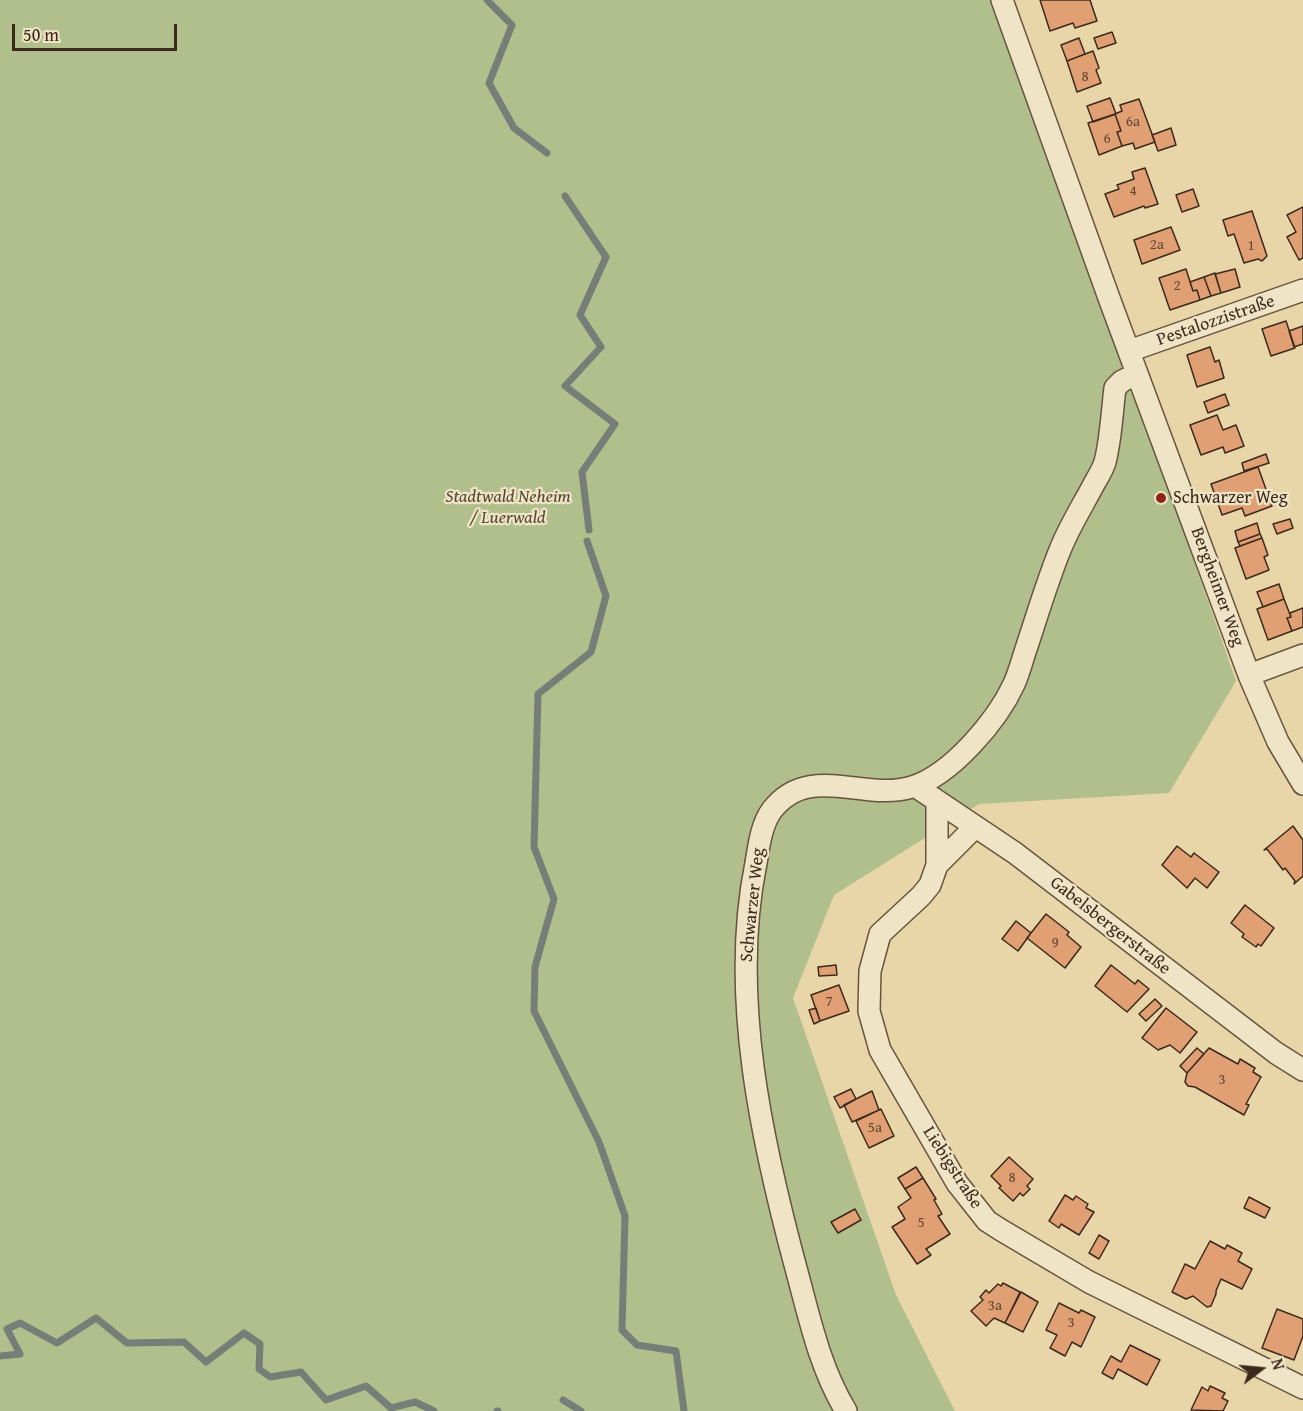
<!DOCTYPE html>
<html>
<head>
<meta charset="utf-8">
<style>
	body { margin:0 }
	#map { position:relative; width:1303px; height:1411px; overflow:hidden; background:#e8d6a9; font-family:"Gentium Book Plus",serif }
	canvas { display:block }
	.north { position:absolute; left:1231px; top:1339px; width:60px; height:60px; -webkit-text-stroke:4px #f0e4c7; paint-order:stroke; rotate:74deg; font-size:16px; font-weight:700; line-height:24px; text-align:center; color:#3c291c }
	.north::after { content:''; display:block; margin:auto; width:21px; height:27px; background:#3c291c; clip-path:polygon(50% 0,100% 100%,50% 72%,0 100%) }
	.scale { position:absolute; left:12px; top:24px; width:165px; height:27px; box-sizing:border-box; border:3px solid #3c291c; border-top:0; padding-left:8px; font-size:18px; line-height:21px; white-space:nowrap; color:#3c291c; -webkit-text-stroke:4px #f0e4c7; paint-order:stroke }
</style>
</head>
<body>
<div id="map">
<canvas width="1303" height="1411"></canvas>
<div class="north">N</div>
<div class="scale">50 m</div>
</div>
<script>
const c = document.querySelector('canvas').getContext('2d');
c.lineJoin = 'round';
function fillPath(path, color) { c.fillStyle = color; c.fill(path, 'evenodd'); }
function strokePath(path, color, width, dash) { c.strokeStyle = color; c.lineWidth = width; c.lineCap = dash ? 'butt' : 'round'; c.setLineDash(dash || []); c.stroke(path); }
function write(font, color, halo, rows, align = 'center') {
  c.font = font + ' "Gentium Book Plus",serif'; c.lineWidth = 4.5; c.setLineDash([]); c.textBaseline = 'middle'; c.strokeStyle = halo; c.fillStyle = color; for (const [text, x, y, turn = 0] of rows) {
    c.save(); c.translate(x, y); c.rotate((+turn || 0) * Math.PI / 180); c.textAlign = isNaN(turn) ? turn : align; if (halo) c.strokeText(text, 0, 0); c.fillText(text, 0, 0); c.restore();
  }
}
fillPath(new Path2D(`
	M0 0H993L1071 210 1236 681 1169 793 979 804 834 895 793 998 896 1295 955 1411H0Z`), '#b0bf8c');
strokePath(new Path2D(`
	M487 0 512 25 489 83 514 128 547 153
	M565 196 606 257 580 315 601 347 565 386 615 424 582 472 589 530
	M587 541 606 596 591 652 538 694 534 847 554 899 535 967 534 1011 599 1142 625 1216 622 1330 637 1345 676 1351 684 1411
	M0 1356 20 1354 7 1329 20 1323 57 1343 96 1318 127 1343 184 1342 206 1362 244 1333 260 1344 259 1369 270 1377 301 1372 326 1400 366 1386 391 1408 415 1402 434 1411
	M563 1400 581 1411
	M497 1411H498`), '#757e77', 7);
const building = new Path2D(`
	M1040 0H1090L1097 21 1075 28 1073 23 1050 31Z
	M1112 32 1116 43 1098 49 1094 38Z
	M1079 38 1085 54 1067 61 1061 45Z
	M1093 51 1099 68 1096 70 1101 83 1077 92 1067 61Z
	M1110 98 1116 114 1093 122 1087 106Z
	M1139 99 1155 142 1135 149 1133 143 1122 146 1117 132 1121 131 1115 114 1122 111 1120 105Z
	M1115 114 1121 131 1117 132 1122 146 1099 155 1088 123Z
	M1171 128 1176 145 1158 151 1152 135Z
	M1145 168 1158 204 1145 208 1144 206 1114 217 1105 194 1119 189 1117 185 1134 179 1132 172Z
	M1193 189 1199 206 1182 212 1176 195Z
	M1303 207V258L1299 260 1287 237 1296 232 1287 215Z
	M1252 211 1267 256 1262 261 1258 259 1244 263 1234 234 1228 236 1223 220Z
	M1171 227 1180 250 1142 264 1134 240Z
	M1186 269 1193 291 1197 290 1200 300 1170 310 1159 278Z
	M1235 269 1240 287 1221 293 1215 274Z
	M1215 273 1221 293 1211 296 1204 277Z
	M1204 277 1211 296 1200 300 1197 290 1193 291 1190 282Z
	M1286 321 1295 348 1271 356 1262 329Z
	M1303 326V344L1294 347 1289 331Z
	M1210 347 1215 362 1219 360 1224 378 1197 387 1187 355Z
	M1225 394 1229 405 1208 413 1204 402Z
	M1217 415 1223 430 1236 425 1244 446 1225 453 1223 447 1201 455 1190 425Z
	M1266 454 1269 463 1244 471 1242 463Z
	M1258 467 1272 506 1245 516 1242 508 1222 515 1211 484Z
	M1290 519 1293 528 1277 534 1273 524Z
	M1257 523 1260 534 1238 542 1235 531Z
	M1260 534 1262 538 1240 546 1238 542Z
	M1262 538 1268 555 1264 557 1269 570 1246 579 1235 548Z
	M1279 584 1284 599 1263 607 1257 592Z
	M1284 599 1291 617 1287 618 1292 631 1268 640 1257 609Z
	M1303 608V627L1292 631 1287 618 1291 617 1290 613Z
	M1293 826 1303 840V876L1294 884 1295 881 1285 868 1283 870 1267 849 1264 850Z
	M1177 846 1191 857 1194 853 1219 872 1207 888 1195 878 1187 888 1162 865Z
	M1245 905 1274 928 1261 946 1258 944 1256 947 1242 937 1244 934 1231 923Z
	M1046 914 1069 932 1067 935 1081 947 1065 968 1027 938Z
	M1016 921 1031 933 1018 951 1002 939Z
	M836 965 837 975 819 976 818 967Z
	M1111 965 1135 984 1138 980 1149 989 1127 1012 1095 986Z
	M839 985 849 1011 820 1021 811 995Z
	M1155 999 1162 1006 1146 1021 1139 1014Z
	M816 1008 820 1021 814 1024 809 1010Z
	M1166 1008 1197 1032 1180 1053 1170 1045 1158 1050 1142 1038Z
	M1197 1048 1204 1054 1187 1073 1180 1066Z
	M1209 1048 1238 1064 1240 1059 1255 1068 1253 1072 1261 1077 1246 1104 1249 1105 1244 1115 1195 1087 1188 1086 1185 1082 1187 1073Z
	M851 1089 856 1099 840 1108 834 1097Z
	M872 1091 879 1110 852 1122 844 1105Z
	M881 1109 894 1136 869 1148 856 1121Z
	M1009 1157 1033 1179 1027 1186 1030 1189 1023 1196 1020 1193 1013 1201 999 1188 1001 1186 991 1176Z
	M916 1167 923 1178 905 1189 898 1178Z
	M923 1178 936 1199 934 1200 942 1214 938 1216 950 1234 926 1249 931 1255 917 1264 892 1227 905 1219 898 1207 911 1198 905 1189Z
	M1065 1195 1073 1200 1076 1196 1088 1204 1086 1208 1094 1212 1079 1235 1061 1224 1059 1228 1049 1221Z
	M1249 1197 1270 1208 1265 1218 1244 1208Z
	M855 1209 861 1220 838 1233 831 1222Z
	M1099 1235 1109 1241 1099 1259 1089 1253Z
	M1210 1241 1225 1249 1227 1245 1242 1253 1238 1261 1252 1269 1242 1289 1221 1279 1216 1291V1294L1211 1306 1207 1307 1193 1296 1186 1299 1172 1292 1185 1264 1195 1269Z
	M1003 1283 1020 1292 1005 1323 994 1318 986 1326 971 1311 983 1300 980 1297 986 1290 989 1293 998 1284 1001 1286Z
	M1021 1292 1038 1302 1023 1332 1005 1323Z
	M1059 1303 1079 1313 1081 1310 1095 1317 1081 1347 1072 1342 1065 1356 1050 1348 1057 1335 1046 1330Z
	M1277 1309 1303 1319V1336L1294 1360 1262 1348Z
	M1130 1345 1160 1360 1147 1385 1118 1369 1113 1379 1102 1373 1111 1356 1121 1362Z
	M1210 1386 1225 1393 1222 1398 1228 1401 1223 1411 1191 1410 1202 1387 1208 1391Z`);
fillPath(building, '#e0a074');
strokePath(building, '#3c291c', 1.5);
const minor = new Path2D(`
	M1002 0 1109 298 1249 675 1278 742 1303 784
	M1129 351 1303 290
	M1249 675 1303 655
	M915 786 1015 853 1276 1053 1303 1070
	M975 827 937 865 930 885 921 896 880 934 870 971 869 1011 880 1050 957 1183 987 1221 1001 1230 1089 1282 1303 1388
	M937 865V802
	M846 1411C820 1368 810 1320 797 1272 762 1143 729 995 756 863 759 846 761 825 772 810 809 762 864 802 912 787 951 775 997 721 1014 684 1019 673 1022 661 1026 649 1037 616 1047 582 1060 550 1069 527 1083 505 1094 484 1098 477 1103 469 1105 462 1111 439 1112 412 1115 388L1122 381 1137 374`);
strokePath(minor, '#67543f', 24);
strokePath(minor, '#f0e4c7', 21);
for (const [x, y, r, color] of [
	[1161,498,6,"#8f2418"]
]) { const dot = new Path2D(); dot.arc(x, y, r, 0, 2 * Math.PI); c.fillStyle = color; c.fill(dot); strokePath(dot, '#f0e4c7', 2); }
write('15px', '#654732', null, [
	["8",1085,77],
	["6a",1133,122],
	["6",1107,139],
	["4",1133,191],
	["2a",1157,245],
	["1",1251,246],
	["2",1177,286],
	["9",1055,943],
	["7",829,1002],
	["3",1222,1080],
	["5a",875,1128],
	["8",1012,1178],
	["5",921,1223],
	["3a",995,1306],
	["3",1071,1323]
]);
write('18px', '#3c291c', '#f0e4c7', [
	["Pestalozzistraße",1216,321,-19],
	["Bergheimer Weg",1217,587,70],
	["Schwarzer Weg",753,905,-84],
	["Gabelsbergerstraße",1110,926,38],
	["Liebigstraße",952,1168,57]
]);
write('italic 18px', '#534732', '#f0e4c7', [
	["Stadtwald Neheim",508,497],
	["/ Luerwald",508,518]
]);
write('18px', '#3c291c', '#f0e4c7', [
	["Schwarzer Weg",1173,498]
], 'left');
</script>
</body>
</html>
